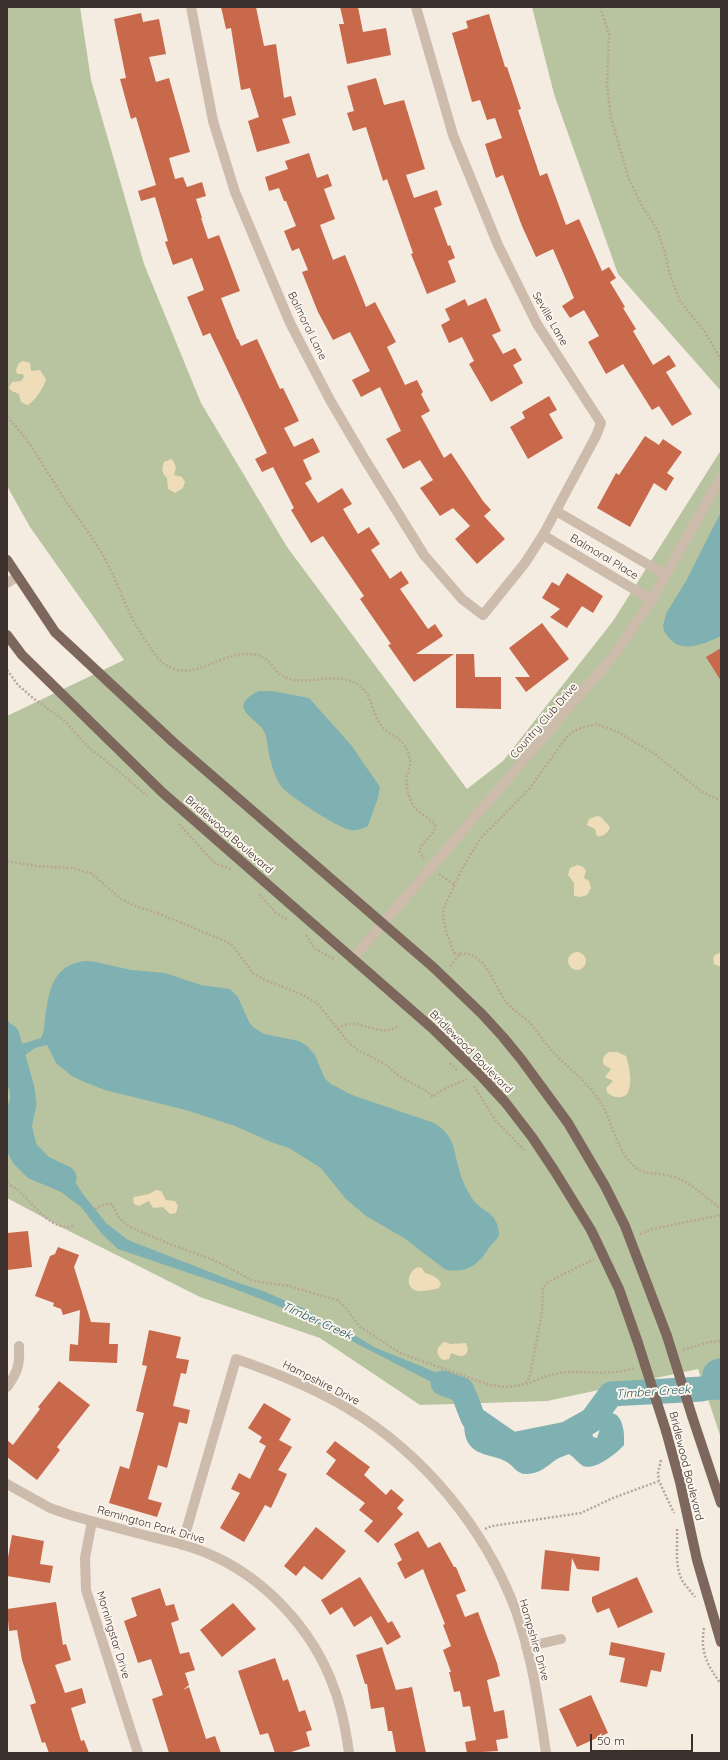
<!DOCTYPE html>
<html>
<head>
<meta charset="utf-8">
<style>
	body { margin:0 }
	#map { position:relative; width:728px; height:1760px; overflow:hidden; background:#f4ebe1; font-family:Quicksand,sans-serif }
	canvas { display:block }
	.frame { position:absolute; inset:0; border:8px solid #3b302b; pointer-events:none }
	.scale { position:absolute; left:590px; top:1734px; width:103px; height:18px; box-sizing:border-box; border:2px solid #3b302b; border-top:0; padding-left:5px; font-size:12px; line-height:14px; white-space:nowrap; color:#3b302b; -webkit-text-stroke:3px #fbf5ee; paint-order:stroke }
</style>
</head>
<body>
<div id="map">
<canvas width="728" height="1760"></canvas>
<div class="frame"></div>
<div class="scale">50 m</div>
</div>
<script>
const c = document.querySelector('canvas').getContext('2d');
c.lineJoin = 'round';
function fillPath(path, color) { c.fillStyle = color; c.fill(path, 'evenodd'); }
function strokePath(path, color, width, dash) { c.strokeStyle = color; c.lineWidth = width; c.lineCap = dash ? 'butt' : 'round'; c.setLineDash(dash || []); c.stroke(path); }
function write(font, color, halo, rows, align = 'center') {
  c.font = font + ' Quicksand,sans-serif'; c.lineWidth = 4; c.setLineDash([]); c.textBaseline = 'middle'; c.strokeStyle = halo; c.fillStyle = color; for (const [text, x, y, turn = 0] of rows) {
    c.save(); c.translate(x, y); c.rotate((+turn || 0) * Math.PI / 180); c.textAlign = isNaN(turn) ? turn : align; if (halo) c.strokeText(text, 0, 0); c.fillText(text, 0, 0); c.restore();
  }
}
fillPath(new Path2D(`
	M7 7H80L91 80 144 264 201 403 287 547 467 789 503 761 613 621 721 450V1438L698 1369 547 1401 420 1405 320 1338 200 1297 67 1230 7 1198V716L124 660 30 527 7 486Z
	M532 7H721V391L618 274 554 94Z`), '#b8c4a0');
fillPath(new Path2D(`
	M23 361 30 363 31 371 40 370 46 379C45 386 34 403 27 405L21 402 19 394 12 391 9 388 12 382 21 381 24 377 23 374H17L16 370 19 363Z
	M172 459 176 467 174 475 182 477 185 482 183 488 175 493 168 489 167 478C162 473 161 470 164 462Z
	M597 816 601 817 610 827C608 833 603 837 597 836L595 829 587 825 589 819Z
	M578 865 583 867 586 870 584 878 589 881 591 888 587 895 580 897 574 896V883L568 875 570 868Z
	M721 952V967L714 964 713 958 715 955Z
	M568 961a9 9 0 1 1 18 0a9 9 0 1 1-18 0Z
	M609 1052H617L626 1056C630 1066 636 1100 618 1097 613 1097 610 1095 607 1092L606 1088 613 1081 605 1077 611 1069 604 1065C601 1059 604 1055 609 1052Z
	M156 1190 161 1191 166 1200 175 1201 178 1206 176 1213 170 1214 163 1207 153 1208 149 1201 139 1206 134 1204 133 1199 134 1197 149 1194Z
	M418 1267 422 1268 425 1273C432 1275 438 1277 441 1284L439 1288C437 1289 419 1292 417 1291 404 1287 408 1271 418 1267Z
	M444 1342 451 1344 466 1343 468 1350C464 1360 458 1355 451 1353L449 1359 443 1360C435 1355 436 1347 444 1342Z`), '#efdcb8');
fillPath(new Path2D(`
	M721 512V636C706 643 683 654 670 639 666 634 663 631 663 625L667 612 686 581Z
	M259 691H272L309 698 351 745 380 787 378 798 368 826C362 829 356 831 350 830 339 828 287 795 281 786 274 775 270 761 268 748 267 744 267 738 265 733 260 719 223 708 259 691Z
	M86 961 96 962 131 970 165 973 201 985 230 989 238 997 249 1022 253 1027 264 1034 299 1041 307 1046 315 1055 325 1079 331 1084 352 1095 434 1123C455 1136 453 1148 459 1169 461 1178 465 1187 470 1195 480 1214 498 1209 499 1235 497 1240 492 1243 489 1248 478 1265 468 1273 446 1270L404 1238 366 1216 345 1198 321 1168 289 1148 271 1142 235 1126 186 1110 105 1090 82 1081 72 1076 56 1063 47 1045 35 1048 25 1055 33 1093 29 1102 20 1113 16 1126V1136L21 1146 32 1161 71 1176 83 1194 106 1223 128 1240 233 1281 263 1291 307 1310 315 1316 351 1333 374 1347 457 1381 464 1390 468 1412 469 1415 473 1418 526 1436 534 1447 544 1449 551 1447 561 1438 562 1435 559 1429C567 1422 578 1420 588 1420L591 1424 593 1437 597 1438 605 1414C623 1408 625 1433 624 1445 617 1453 595 1471 583 1466 578 1463 574 1457 569 1454 565 1456 560 1457 557 1459 547 1466 541 1473 528 1474 516 1475 514 1465 505 1461 494 1455 477 1456 469 1444 456 1424 479 1392 441 1387L313 1321 271 1303 227 1286 118 1249 102 1234 81 1207 61 1192 28 1178 13 1163 7 1151V1108L13 1090 11 1070 7 1061V1020L15 1029 22 1044 41 1038C45 1031 44 1026 45 1018 49 990 53 964 86 961Z
	M721 1358V1400L702 1399 697 1382 702 1379C702 1366 708 1360 721 1358Z`), '#7fb0b2');
strokePath(new Path2D(`
	M7 1036 22 1089 24 1104 19 1126 25 1150 41 1167 64 1178
	M443 1383 462 1390 473 1418 512 1445 567 1434 592 1420 611 1394 701 1389 721 1385`), '#7fb0b2', 25);
fillPath(new Path2D(`
	M221 7H256L264 46 276 44 284 98 291 96 296 115 282 119 290 143 257 152 248 121 259 117 250 88 241 90 231 28 226 29Z
	M340 7H358L363 32 386 28 391 55 347 64 339 24H344Z
	M141 13 143 22 159 19 166 54 149 57 156 82 169 78 190 152 169 158 175 179 183 177 187 187 202 182 206 196 196 199 202 218H201L208 239 219 235 240 291 221 298 237 339H238L241 346 257 339 280 389 283 388 299 421 284 428 294 447 313 438 320 452 303 460 312 479 305 483 318 503 342 488 352 504 343 509 358 534 369 527 380 544 371 550 390 579 401 571 409 583 400 589 428 629 435 624 443 636 416 654H454L414 682 388 645 391 644 360 599 364 596 323 536 311 543 291 510 294 508 273 467 262 472 255 459 267 453 210 333 203 336 187 297 204 290 192 258 173 265 165 242 168 241 155 197 141 201 138 191 156 185 136 117 131 119 120 79 126 78 114 19Z
	M489 14 505 67H507L521 109 518 110 540 176 547 173 566 225 579 219 602 271 609 267 616 278 610 282 625 307 623 308 636 329 633 331 653 365 669 355 676 366 666 372 692 414 672 426 659 406 652 410 623 364 606 374 588 342 599 336 584 310 570 318 562 306 574 298 553 249 536 257 522 226 503 175 496 178 485 144 502 138 495 118 487 120 480 100 472 102 452 33 468 28 466 21Z
	M376 78 384 105 404 100 425 169 406 175 414 198 437 190 442 205 434 208 448 246 450 245 455 258 448 261 456 282 427 294 411 254 413 253 387 179 383 181 366 127 353 131 347 113 354 111 347 86Z
	M309 153 317 178 328 174 332 186 324 189 335 219 320 225 333 260 345 255 366 307 375 302 396 342 387 347 405 385 417 380 423 392 421 394 430 411 421 416 444 458 451 453 483 501 491 510 484 516 505 539 477 564 455 539 470 526 453 508 440 516 420 488 433 480 420 460 403 469 386 439 401 431 380 387 361 397 352 380 370 371 350 332 333 340 318 312 302 272 308 270 299 248 292 251 284 231 296 226 286 201H284L279 188 269 191 265 177 288 169 285 161Z
	M486 298 501 331 492 335 503 354 515 348 522 360 513 365 523 383 491 402 469 364 474 361 462 337 449 343 441 325 450 320 445 309 465 299 468 306Z
	M549 396 557 410 549 414 563 438 528 459 510 427 525 418 522 412Z
	M645 436 659 445 663 439 682 452 667 473 674 478 666 491 654 483 630 527 597 508 616 473 619 475Z
	M567 573 603 596 593 613 582 606 567 628 550 617 560 609 542 598 552 582 559 586Z
	M542 623 569 659 526 692 515 677H530L509 648Z
	M721 648V681L706 657Z
	M456 654H474L475 677H501V709L456 708Z
	M28 1231 32 1267 7 1270V1233Z
	M58 1247 79 1255 74 1267 91 1322 110 1323 109 1344H118L117 1363 69 1361 70 1344 78 1345 80 1310 63 1315 61 1309 53 1306 54 1303 35 1296 50 1256 55 1254Z
	M149 1330 181 1337 176 1358 189 1360 186 1374 181 1373 173 1406 190 1410 187 1424 179 1422 167 1468 158 1465 148 1499 162 1503 157 1517 109 1503 120 1466 129 1469 144 1413 136 1411 147 1366 142 1365Z
	M59 1381 90 1405 57 1447 60 1450 37 1480 7 1457V1440L13 1445 40 1409 38 1407Z
	M264 1403 291 1419 279 1440 292 1447 278 1470 287 1474 271 1508 265 1505 244 1542 220 1528 240 1493 231 1489 239 1473 250 1479 266 1446 259 1442 262 1437 248 1428Z
	M335 1441 370 1467 364 1475 386 1495 391 1489 404 1500 397 1508 403 1514 378 1543 364 1531 373 1521 359 1510 365 1503 326 1474 336 1460 326 1452Z
	M316 1527 346 1551 322 1580 304 1566 296 1576 284 1566Z
	M418 1531 428 1548 440 1542 454 1567H456L466 1591 456 1595 465 1617 478 1612 497 1663 500 1676 487 1680 494 1712 504 1710 508 1738 496 1740 498 1751 467 1753 465 1742 476 1740 470 1706 463 1707 460 1691 454 1692 449 1672H451L443 1650 451 1646 443 1625 445 1624 423 1569 405 1579 397 1563 402 1560 394 1544Z
	M12 1535 44 1541 40 1564 53 1566 50 1583 7 1576V1563Z
	M545 1550 600 1557 599 1571 577 1569 572 1558 569 1591 541 1589Z
	M360 1577 388 1623 392 1621 401 1637 387 1645 371 1616 354 1627 342 1607 330 1615 321 1600Z
	M637 1577 653 1612 618 1628 609 1608 597 1613 592 1602V1597Z
	M160 1588 166 1606 174 1604 179 1620 171 1623 180 1654 189 1652 195 1670 185 1673 189 1685 183 1690 189 1687 206 1739 215 1736 221 1753H169L152 1699 163 1695 151 1659 138 1663 124 1621 137 1616 131 1598Z
	M56 1602 63 1645 66 1644 71 1660 55 1665 65 1693 82 1688 86 1703 71 1708 81 1741 84 1740 89 1753H49L45 1742 42 1743 30 1705 36 1703 22 1660 17 1630 9 1631 7 1609Z
	M233 1603 256 1629 222 1657 200 1630Z
	M611 1642 665 1653 661 1672 651 1670 647 1687 620 1682 625 1658 609 1655Z
	M382 1647 396 1690 412 1687 426 1753H396L392 1731H388L384 1707 371 1709 367 1684H365L356 1655Z
	M275 1658 283 1681 288 1679 299 1712 305 1710 312 1730 306 1732 310 1746 288 1753H275L268 1733 260 1735 238 1671Z
	M591 1695 608 1733 577 1747 559 1709Z`), '#c8694b');
strokePath(new Path2D(`
	M600 7 609 34 607 86 611 118 629 179 643 208 652 221 658 232 665 253 669 272 680 301 705 332 721 360
	M7 417C16 427 26 437 33 449 44 466 54 483 65 500 79 519 94 539 105 559 120 587 127 614 146 641 151 648 155 656 162 662 188 685 217 655 245 654 274 653 269 672 287 678 309 686 336 671 357 684 372 693 371 710 380 724 391 738 405 736 410 759 411 765 409 770 407 775 405 784 408 796 413 805 418 813 429 817 435 825 436 835 422 841 419 851L424 859
	M7 670 18 685 33 698 65 721 89 748 120 772 147 796
	M179 824 210 858 215 863 232 870
	M7 861 36 866 72 868 91 873 121 899 135 906 160 914 225 941 232 945 254 974 263 979 303 995 317 1003 349 1043 358 1050 385 1064 399 1076 425 1090 433 1097 442 1090 467 1079
	M439 874 455 885
	M259 894 275 912 288 920
	M306 935 314 948 334 959
	M460 954C487 950 494 989 508 1004 514 1011 523 1016 530 1023 538 1032 545 1043 553 1052 568 1068 586 1081 599 1100 613 1120 615 1149 634 1166 643 1176 659 1172 671 1176 689 1180 706 1198 721 1209
	M450 966 460 954 454 953 446 932 443 916 444 907 464 865 481 838 529 789 566 738 572 732 581 728 596 724 616 731 655 754 702 792 721 801
	M338 1029C356 1013 375 1039 397 1027
	M450 1063 458 1071
	M474 1086 496 1121 526 1152
	M7 1183C11 1186 16 1188 20 1192 33 1204 55 1235 75 1225
	M95 1209 105 1204H112L119 1218 130 1227 167 1243 211 1259 228 1267 253 1281 289 1286 337 1300 345 1307 359 1326 400 1353 489 1385 507 1387 522 1385 527 1382 530 1376 542 1312 543 1287 550 1281 594 1259
	M640 1234 652 1229 721 1215
	M683 1350 709 1342 721 1341
	M526 1384C540 1379 554 1372 569 1372 592 1372 613 1375 635 1368
	M661 1460 658 1473 659 1481 674 1513
	M485 1529 492 1526 581 1513 613 1498 659 1481
	M677 1529C678 1547 674 1566 683 1582 687 1587 691 1592 695 1597
	M704 1628C700 1652 707 1665 721 1684`), '#b9a596', 2.5, [2, 2]);
strokePath(new Path2D(`
	M191 7 213 121 235 192 290 323 330 400 364 458 424 555 462 599 483 615 525 563 543 535 596 436 601 423 537 324 498 245 453 135 416 7
	M556 511 666 575
	M543 535 652 600
	M7 583 17 577
	M353 958 612 658 650 603 721 477
	M7 1387C18 1372 20 1364 19 1346
	M7 1484 50 1508 70 1515C98 1523 125 1530 152 1537 170 1541 188 1545 204 1552 263 1575 313 1629 334 1688 342 1709 346 1731 349 1753
	M92 1521 85 1558 86 1590 138 1753
	M182 1545 236 1359C274 1372 312 1387 347 1408 423 1453 485 1528 516 1611 532 1657 539 1705 546 1753
	M526 1647 561 1639`), '#cdbbac', 10);
strokePath(new Path2D(`
	M7 560 55 632 173 742 433 967 482 1014 503 1037 521 1059 568 1123 605 1186 625 1226 667 1336
	M7 635 22 655 163 793 432 1028 482 1077 505 1102 532 1137 554 1170 591 1230 619 1289 638 1343
	M692 1416 721 1503
	M666 1431 680 1482 697 1560 721 1642`), '#7d675c', 10);
strokePath(new Path2D(`
	M667 1336 692 1416
	M638 1343 666 1431`), '#7d675c', 10);
write('11px', '#3b302b', '#fbf5ee', [
	["Seville Lane",550,319,60],
	["Balmoral Lane",307,326,64],
	["Balmoral Place",604,557,31],
	["Country Club Drive",544,721,-49],
	["Bridlewood Boulevard",229,835,41],
	["Bridlewood Boulevard",471,1052,45],
	["Hampshire Drive",321,1383,27],
	["Bridlewood Boulevard",686,1466,76],
	["Remington Park Drive",151,1525,16],
	["Morningstar Drive",113,1635,73],
	["Hampshire Drive",534,1640,74]
]);
write('italic 12px', '#1f5a5e', '#fbf5ee', [
	["Timber Creek",317,1321,24],
	["Timber Creek",653,1392,-4]
]);
</script>
</body>
</html>
